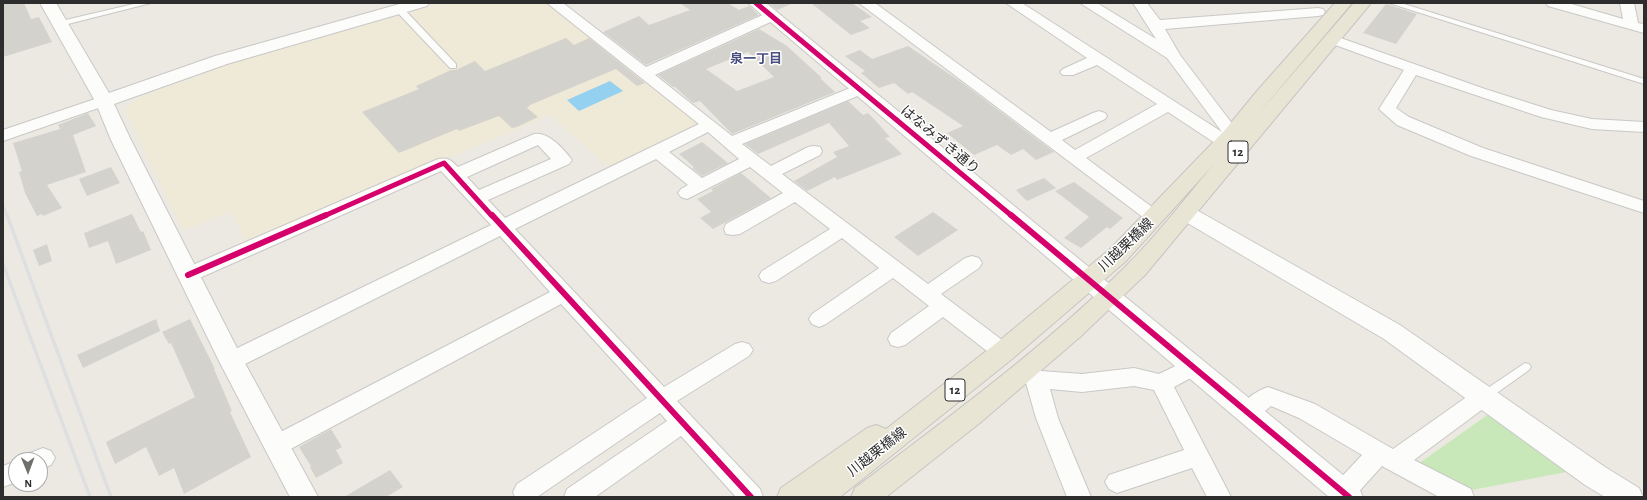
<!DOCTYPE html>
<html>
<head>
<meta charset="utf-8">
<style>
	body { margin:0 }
	#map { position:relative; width:1647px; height:500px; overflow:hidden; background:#ece9e2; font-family:"Alegreya Sans",sans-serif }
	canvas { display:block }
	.frame { position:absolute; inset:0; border:4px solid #2d2d2d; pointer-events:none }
	.north { position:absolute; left:8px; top:452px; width:40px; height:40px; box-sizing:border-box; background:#fff; border:1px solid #ababab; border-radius:50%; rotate:179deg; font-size:11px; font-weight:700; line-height:16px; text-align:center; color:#2d2d2d }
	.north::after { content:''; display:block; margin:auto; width:14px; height:18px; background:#706f6c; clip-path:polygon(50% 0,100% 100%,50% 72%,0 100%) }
</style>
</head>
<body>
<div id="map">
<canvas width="1647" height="500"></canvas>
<div class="frame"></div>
<div class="north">N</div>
</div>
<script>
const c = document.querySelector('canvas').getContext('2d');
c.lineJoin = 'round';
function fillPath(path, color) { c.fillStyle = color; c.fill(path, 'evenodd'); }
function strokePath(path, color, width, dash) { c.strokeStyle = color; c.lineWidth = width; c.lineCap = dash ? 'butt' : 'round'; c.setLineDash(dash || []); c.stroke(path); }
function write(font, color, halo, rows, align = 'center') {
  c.font = font + ' "Alegreya Sans","Noto Sans JP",sans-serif'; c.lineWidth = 3; c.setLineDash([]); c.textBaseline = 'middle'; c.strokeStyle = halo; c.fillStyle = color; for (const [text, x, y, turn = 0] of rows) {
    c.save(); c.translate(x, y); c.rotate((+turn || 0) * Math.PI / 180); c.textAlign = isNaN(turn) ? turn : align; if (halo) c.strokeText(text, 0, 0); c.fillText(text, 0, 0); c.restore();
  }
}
fillPath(new Path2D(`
	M442 3H546L699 125 612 170 550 115 247 243 231 211 183 231 125 111 137 98 240 61Z`), '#efe9d7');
fillPath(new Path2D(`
	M1496 409 1593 467 1472 490 1418 464Z`), '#c9e8ba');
fillPath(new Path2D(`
	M610 81 623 91 579 111 567 100Z`), '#94d0ef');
fillPath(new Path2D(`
	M3 3H24L31 19 39 17 52 42 3 57Z
	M680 3H728L739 10 749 6 759 15 646 65 603 32 639 16 649 25 690 10Z
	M768 3H793L777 10Z
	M811 3H852L872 17 860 21 870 28 851 35Z
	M1386 4 1417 14 1396 44 1363 33Z
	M759 29 787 46 822 78H820L835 92 732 134 700 101 693 103 675 87H673L658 75ZM748 52 774 77 737 91 706 69Z
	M566 38 574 45 589 38 645 83 637 86 616 69 530 105 527 108 538 117 517 127 512 128 499 116 459 131 457 129 399 153 362 112 419 89 416 86 451 70H456L475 61 485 71Z
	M908 46 961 82 1054 152 1036 160 1023 149 1011 155 997 145 974 155 947 133 963 126 912 92 908 94 894 83 879 88 861 73 865 71 845 56 860 50 872 59Z
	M848 101 863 115 868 113 874 119 890 137 885 138 902 154 837 180 835 177 807 191 794 181 837 157 833 152 849 146 829 123 758 154 745 144Z
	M88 113 96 126 73 135 86 172 47 185 62 208 43 216 42 214 37 216 25 193 19 172 22 171 13 143 60 129 58 125Z
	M702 142 728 163 702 176 692 168 694 167 679 154Z
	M111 167 120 183 87 196 79 179Z
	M741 173 771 198 713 229 700 218 711 212 697 199 713 191 711 189Z
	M1044 178 1056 188 1027 201 1016 190Z
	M1074 182 1123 218 1110 229 1107 227 1081 248 1064 238 1089 217 1055 191Z
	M933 212 958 230 918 256 894 237Z
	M132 214 141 232 143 231 151 250 116 264 108 241 89 248 84 233Z
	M47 244 52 261 39 266 33 250Z
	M156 319 160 331 83 368 77 355Z
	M190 319 215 369H214L232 411 230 412 251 457 184 494 174 468 159 476 146 447 115 464 106 442 195 397 171 343 169 344 162 332Z
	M331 429 342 447 336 450 343 463 316 478 310 467 311 466 299 447Z
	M390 470 403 487 386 497H344Z`), '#d4d2cd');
const service = new Path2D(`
	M138 3H151L60 26 56 24 57 22Z
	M1389 3H1401L1644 79V84Z
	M396 7H402L456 64V68H450L396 11Z
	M1525 363 1529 364 1531 367 1529 370 1487 400 1483 402 1479 400 1477 397 1479 394Z`);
const minor = new Path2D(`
	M547 3H563L646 67 767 13H777L779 16 777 19 655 75 732 136 855 86H867L869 89 867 92 742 144 771 166 808 147 814 146 820 147 822 151 820 155 782 174 928 284 965 258 972 256 979 258 982 263 979 268 941 294 1010 346 1014 352 1010 358 1003 360 996 358 943 317 905 345 898 347 891 345 888 339 891 333 929 306 893 278 826 324 819 327 812 324 809 319 812 314 879 268 842 238 776 281 769 283 762 281 759 276 762 271 830 229 795 202 740 234 733 235 726 234 724 229 726 224 783 193 750 167 687 199 681 197 678 193 681 189 688 185 656 159 515 229 664 387 735 344 742 342 749 344 753 350 749 356 677 401 760 489 763 497H736L681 436 595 497H564L567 489 667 421 660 413 537 497H515L513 492 517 484 647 398 561 304 285 452 277 455 269 452 265 445 269 438 550 292 500 236 239 367 231 369 223 367 220 361 223 355 491 225 441 171 195 280 188 282 181 280 178 275 181 270 438 159C448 157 451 160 458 167L534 134C548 131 564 149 572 160L569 164 488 200 505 218 699 124ZM708 132 739 159 702 178 669 152ZM538 145 551 159 479 190 467 177Z
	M859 3H875L1051 132 1093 113 1099 111 1105 113 1107 116 1105 119 1062 140 1075 150 1157 104 1097 65 1073 75H1063L1060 72 1063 69 1087 58 1006 3H1022L1222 132 1167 58 1080 3H1097L1156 39 1133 3H1147L1160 20 1318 8 1323 9 1325 12 1323 15 1318 16 1165 29 1180 55 1240 134 1238 138 1231 139 1232 141 1230 145 1224 146 1218 145 1168 112 1086 158 1160 213 1163 217 1160 221 1154 223 1148 221Z
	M1546 3H1568L1623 19 1620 3H1634L1638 23 1644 24V33L1548 6Z
	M1332 35 1485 89 1551 110 1592 119 1644 122V132L1592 129 1541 117 1416 75 1396 108 1409 117 1483 148 1644 201V213L1471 156 1397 125 1379 109 1404 70 1327 42 1325 39 1327 36Z
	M104 96 110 98 112 101 110 104 3 141V130Z
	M1192 358 1200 361 1203 367 1200 373 1174 387 1231 497H1207L1192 468 1117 493 1109 489 1105 482 1109 475 1184 450 1154 390 1134 386 1082 392 1050 389 1058 418 1091 497H1067L1036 418 1026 383 1017 372 1020 366 1028 363 1036 366 1041 371 1082 374 1134 368 1159 374Z
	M1268 387 1315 404 1393 449 1475 391 1483 388 1491 391 1494 397 1491 403 1414 460 1471 489 1474 497H1439L1382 466 1354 497H1333L1331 492 1335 484 1362 455 1299 418 1271 406C1260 415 1253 423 1239 419L1236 412C1242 401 1256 391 1268 387Z
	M43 448 51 451 55 458 51 465 40 469V460H26L30 453Z
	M16 461V482L3 487V466Z`);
const tertiary = new Path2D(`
	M40 3H56L109 93 215 56 403 3H429L427 6 227 64 114 104 131 140 241 356 318 497H290L219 361 111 140 95 101Z
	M748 3H766L1359 488 1363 497H1329Z
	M1186 206 1193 208 1400 325 1605 467 1639 488 1643 497H1605L1585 485 1384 339 1179 218 1175 213 1179 208Z`);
const primary = new Path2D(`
	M1335 3H1352L1252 121 1354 3H1371L1145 275 1080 337 981 422 886 497H851L855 488C949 417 1045 347 1128 264 1159 233 1187 196 1215 163L1126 261 1012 359 840 497H777L781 488 867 428 876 425 886 429 994 345 1110 249 1225 130 1257 91Z`);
strokePath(service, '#c9c8c7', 2);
strokePath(minor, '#c9c8c7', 2);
strokePath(tertiary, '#c9c8c7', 2);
strokePath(primary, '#c6c5c3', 2);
fillPath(service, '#fcfcfb');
fillPath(minor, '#fcfcfb');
fillPath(tertiary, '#fcfcfb');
fillPath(primary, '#e9e5d4');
strokePath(new Path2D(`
	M3 205 7 216`), '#dedfe0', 2.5);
strokePath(new Path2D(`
	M7 215 111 497
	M3 264 90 497`), '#dedfe0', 3.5);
strokePath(new Path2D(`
	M756 3 1012 216
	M324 216 444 163 492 216`), '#d6006c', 5);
strokePath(new Path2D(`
	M492 215 751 497
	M1011 215 1349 497
	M188 275 326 215`), '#d6006c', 6);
write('bold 13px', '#4a4f81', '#fff', [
	["泉一丁目",756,59]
]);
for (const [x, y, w] of [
	[1238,152,20],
	[955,390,20]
]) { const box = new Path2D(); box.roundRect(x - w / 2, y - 11, w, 22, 3); c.fillStyle = '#fff'; c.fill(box); strokePath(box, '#2d2d2d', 1); }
write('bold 13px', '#2d2d2d', null, [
	["12",1238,152],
	["12",955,390]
]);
write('14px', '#2d2d2d', '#fff', [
	["はなみずき通り",940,140,40],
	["川越栗橋線",1126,245,-44],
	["川越栗橋線",877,452,-38]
]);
</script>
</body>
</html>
